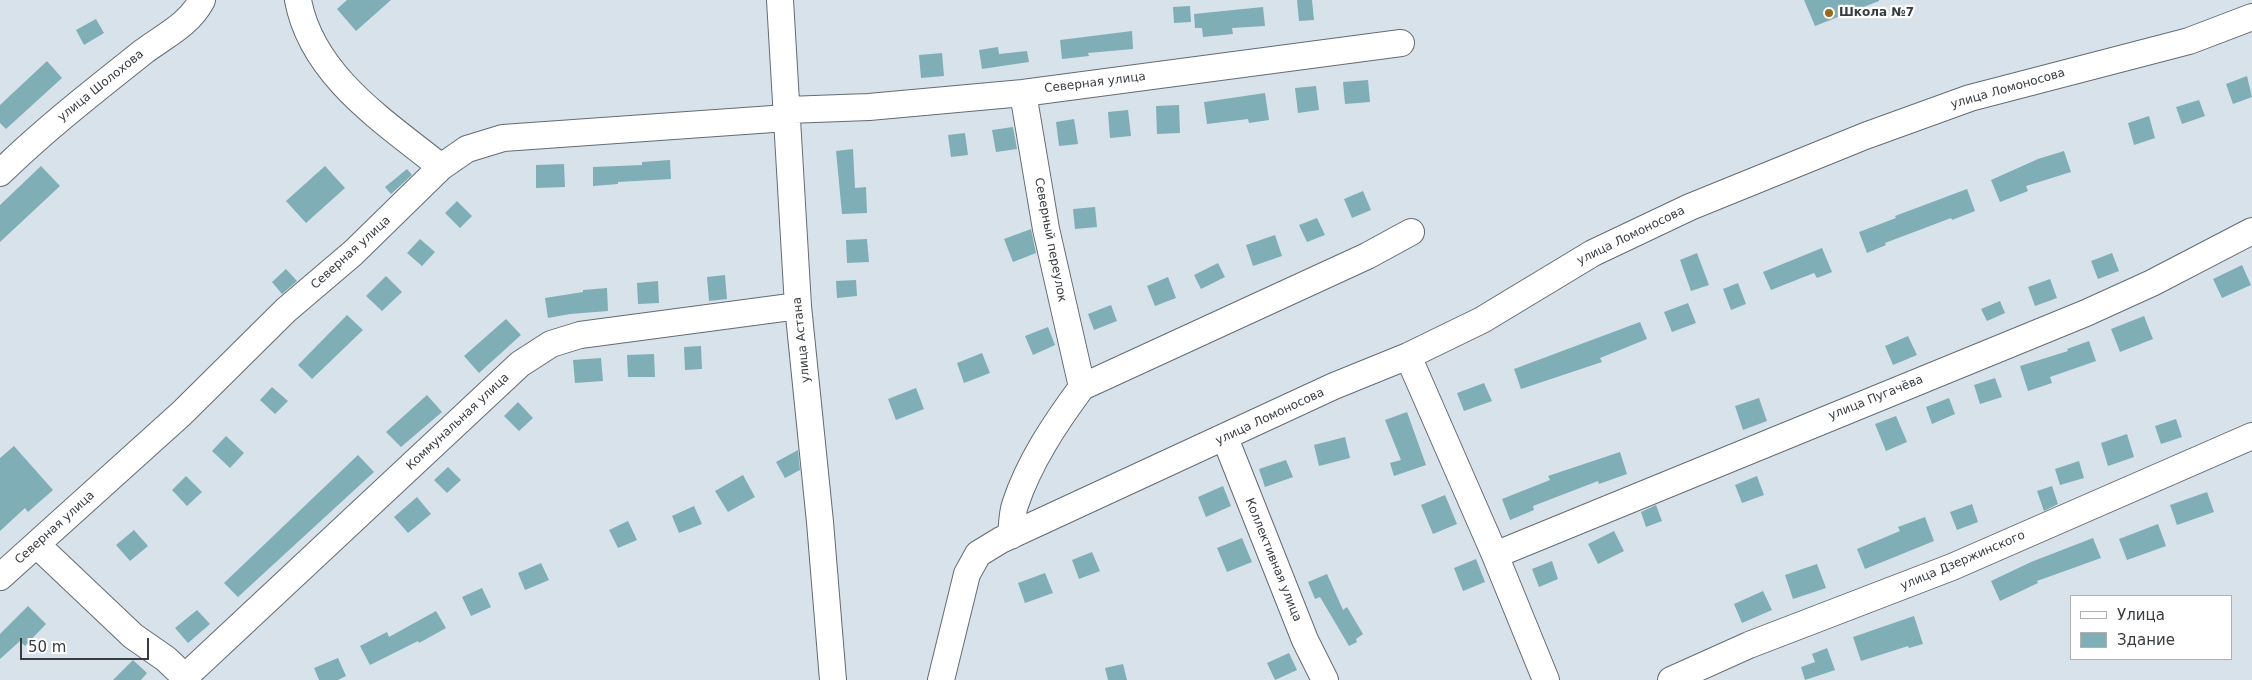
<!DOCTYPE html>
<html>
<head>
<meta charset="utf-8">
<style>
	body { margin:0 }
	#map { position:relative; width:2252px; height:680px; overflow:hidden; background:#d8e2eb; font-family:"DejaVu Sans",sans-serif }
	canvas { display:block }
	.legend { position:absolute; left:2070px; top:595px; width:162px; height:65px; box-sizing:border-box; background:#fff; border:1px solid #afb1b3; margin:0; padding:6px 9px; list-style:none; font-size:15px; color:#383c40 }
	.legend li { display:flex; align-items:center; gap:10px; height:25px }
	.legend b { width:25px; border:1px solid #afb1b3 }
	.scale { position:absolute; left:20px; top:638px; width:129px; height:22px; box-sizing:border-box; border:2px solid #383c40; border-top:0; padding-left:6px; font-size:15px; line-height:18px; white-space:nowrap; color:#383c40; -webkit-text-stroke:4px #fff; paint-order:stroke }
</style>
</head>
<body>
<div id="map">
<canvas width="2252" height="680"></canvas>
<ul class="legend">
<li><b style="height:6px;background:#fff"></b>Улица</li>
<li><b style="height:14px;background:#7faeb6"></b>Здание</li>
</ul>
<div class="scale">50 m</div>
</div>
<script>
const c = document.querySelector('canvas').getContext('2d');
c.lineJoin = 'round';
function fillPath(path, color) { c.fillStyle = color; c.fill(path, 'evenodd'); }
function strokePath(path, color, width, dash) { c.strokeStyle = color; c.lineWidth = width; c.lineCap = dash ? 'butt' : 'round'; c.setLineDash(dash || []); c.stroke(path); }
function write(font, color, halo, rows, align = 'center') {
  c.font = font + ' "DejaVu Sans",sans-serif'; c.lineWidth = 4.5; c.setLineDash([]); c.textBaseline = 'middle'; c.strokeStyle = halo; c.fillStyle = color; for (const [text, x, y, turn = 0] of rows) {
    c.save(); c.translate(x, y); c.rotate((+turn || 0) * Math.PI / 180); c.textAlign = isNaN(turn) ? turn : align; if (halo) c.strokeText(text, 0, 0); c.fillText(text, 0, 0); c.restore();
  }
}
fillPath(new Path2D(`
	M347 0H391L356 31 337 9Z
	M1297 0H1312L1314 20 1299 21Z
	M1804 0H1879V1L1815 26Z
	M1190 6 1191 22 1174 23 1173 7Z
	M1263 7 1265 26 1232 28 1233 34 1203 37 1202 28H1195L1194 14Z
	M96 19 104 33 84 45 76 30Z
	M1132 31 1133 49 1088 53 1089 56 1062 59 1060 40Z
	M998 47 999 54 1027 51 1029 62 982 69 979 50Z
	M942 53 944 76 921 78 919 55Z
	M47 61 62 78 6 129 0 123V105Z
	M2247 76 2252 97 2233 104 2226 84Z
	M1368 80 1370 102 1345 104 1343 82Z
	M1316 86 1319 110 1298 113 1295 88Z
	M1265 93 1269 120 1249 123 1248 119 1207 124 1204 102Z
	M2199 100 2205 116 2182 124 2176 107Z
	M1179 105 1180 133 1157 134 1156 106Z
	M1128 110 1131 136 1110 138 1108 112Z
	M2149 116 2155 138 2134 145 2128 123Z
	M1074 119 1078 144 1059 146 1056 122Z
	M1013 127 1017 149 996 152 992 130Z
	M965 133 968 155 951 157 948 135Z
	M853 149 855 188 866 187 867 213 842 214 836 151Z
	M2064 151 2071 172 2026 186 2028 191 2000 202 1991 180 2038 159Z
	M670 160 671 179 618 182V184L593 186V167L642 165V162Z
	M564 164 565 187 536 188V165Z
	M41 166 60 186 0 242V205Z
	M325 166 345 188 306 223 286 201Z
	M407 169 412 175 391 194 385 187Z
	M1967 189 1975 211 1952 220 1951 218 1885 243 1886 245 1867 253 1859 232 1896 218 1895 216Z
	M1363 191 1371 210 1352 218 1344 199Z
	M457 201 472 216 460 228 445 213Z
	M1095 207 1097 227 1075 229 1073 209Z
	M1317 218 1325 235 1307 242 1299 225Z
	M1031 229 1036 253 1013 262 1004 239Z
	M1275 235 1282 256 1253 266 1246 245Z
	M420 239 435 252 422 266 407 253Z
	M867 239 869 262 847 263 846 240Z
	M1822 248 1832 272 1817 278 1814 273 1771 290 1763 272Z
	M1697 253 1709 285 1691 291 1680 260Z
	M2112 253 2119 271 2098 279 2091 261Z
	M1218 263 1225 277 1201 289 1194 275Z
	M2242 265 2251 285 2222 298 2213 279Z
	M286 269 297 281 282 294 272 282Z
	M725 275 727 299 709 301 707 277Z
	M386 276 402 292 382 311 366 296Z
	M1168 277 1176 298 1155 306 1147 286Z
	M2050 279 2057 298 2035 306 2028 287Z
	M856 280 857 296 837 298 836 281Z
	M658 281 659 303 638 304 637 283Z
	M1738 283 1746 304 1731 310 1723 289Z
	M607 288 608 311 570 314 548 318 545 298 583 292V290Z
	M2000 301 2005 313 1987 321 1981 309Z
	M1688 303 1696 323 1672 332 1664 312Z
	M1111 305 1117 321 1094 330 1088 314Z
	M347 315 363 330 312 379 298 365Z
	M2144 316 2153 339 2120 352 2111 329Z
	M506 319 521 335 479 373 464 356Z
	M1640 322 1647 339 1600 358 1602 362 1521 389 1514 369Z
	M1048 327 1055 345 1033 355 1025 336Z
	M1908 336 1917 355 1893 365 1885 346Z
	M2089 341 2096 361 2050 377 2052 383 2028 391 2020 366 2068 351 2067 349Z
	M701 346 702 369 685 370 684 347Z
	M982 353 990 373 964 383 957 363Z
	M654 354 655 377H628L627 355Z
	M601 358 603 381 575 383 573 360Z
	M1995 378 2002 397 1980 404 1974 385Z
	M1484 383 1492 401 1464 411 1457 393Z
	M272 387 288 401 275 414 260 400Z
	M916 388 924 409 896 420 888 399Z
	M427 395 442 412 401 447 386 432Z
	M1759 398 1767 421 1743 430 1735 406Z
	M1949 398 1955 414 1932 424 1926 407Z
	M518 402 533 418 519 431 504 416Z
	M1407 412 1426 465 1394 476 1390 463 1401 460 1385 420Z
	M1896 416 1907 442 1886 451 1875 424Z
	M2176 419 2182 437 2161 444 2155 426Z
	M2127 434 2134 457 2108 466 2101 443Z
	M226 436 244 453 230 468 212 451Z
	M1345 437 1350 458 1319 466 1314 445Z
	M14 446 53 490 28 512 25 508 0 531V458Z
	M798 450 800 470 785 478 776 462Z
	M1620 452 1627 474 1599 484 1598 481 1533 506 1534 510 1510 520 1502 499 1550 480 1548 476Z
	M358 455 374 472 238 597 224 583Z
	M1286 460 1293 477 1265 487 1259 469Z
	M2079 461 2084 478 2060 485 2055 469Z
	M448 467 461 480 447 493 434 480Z
	M743 475 755 497 728 512 715 491Z
	M186 476 202 492 187 506 172 490Z
	M1757 476 1764 495 1742 503 1735 485Z
	M1223 486 1231 506 1206 517 1198 497Z
	M2052 486 2058 504 2044 511 2037 491Z
	M2207 492 2214 512 2177 525 2170 505Z
	M1445 495 1457 524 1433 534 1421 505Z
	M417 497 431 514 408 533 394 517Z
	M1972 504 1978 522 1957 530 1950 512Z
	M1656 505 1662 521 1646 527 1641 512Z
	M694 506 702 524 679 533 672 516Z
	M1925 517 1934 541 1865 569 1857 549 1900 531 1898 527Z
	M628 521 637 540 618 548 609 530Z
	M2158 524 2166 546 2127 560 2119 539Z
	M134 530 148 546 130 561 116 545Z
	M1614 531 1624 551 1598 564 1588 544Z
	M1242 538 1252 562 1227 572 1217 548Z
	M2093 538 2101 558 2037 581 2038 583 2000 601 1991 581 2031 562Z
	M1092 552 1100 571 1079 579 1072 560Z
	M1476 559 1485 582 1463 591 1454 568Z
	M1552 561 1558 579 1539 587 1532 569Z
	M541 563 549 580 525 590 518 573Z
	M1817 564 1826 588 1793 599 1785 575Z
	M1045 573 1053 593 1025 603 1018 583Z
	M1327 574 1343 610 1347 607 1363 634 1356 639 1357 642 1349 646 1320 597 1315 599 1308 582Z
	M482 588 491 607 471 616 462 597Z
	M1763 591 1772 610 1742 623 1734 604Z
	M28 606 46 624 25 646 20 641 0 659V634Z
	M197 610 210 624 188 643 175 628Z
	M436 611 446 628 419 643 418 641 370 665 360 646 387 632 389 637Z
	M1914 616 1923 644 1909 648 1908 646 1861 661 1853 637Z
	M1827 648 1835 670 1805 680 1801 667 1815 662 1812 654Z
	M1289 653 1297 670 1275 680 1267 663Z
	M338 658 346 676 338 680H319L314 668Z
	M133 660 147 673 141 680H113Z
	M1123 664 1127 680H1108L1105 668Z`), '#7faeb6');
const minor = new Path2D(`
	M298 0C312 76 385 122 441 167
	M780 0 798 306 820 522 833 680
	M1023 93 1046 229 1082 387
	M787 110 869 107 1023 93 1401 43
	M0 173C45 129 94 91 143 52 164 36 189 25 202 0
	M1408 356 1495 555 1546 680
	M1225 438 1305 640 1325 680
	M1011 536C1012 526 1012 514 1015 505 1029 462 1056 422 1082 387L1367 256 1411 232
	M37 545 133 636 166 659 188 680
	M1495 555 2086 313 2152 283 2252 231
	M0 577 182 413 286 310 353 253 441 167 467 149 503 138 787 118
	M186 676 520 364 551 344 580 335 798 306
	M941 680 967 574 978 554 1001 540 1334 386 1408 356 1482 320 1593 253 1690 207 1865 136 1970 98 2189 41 2252 17
	M1671 680 1749 645 1952 567 2252 436`);
strokePath(minor, '#636c74', 28);
strokePath(minor, '#fff', 26);
for (const [x, y, r, color] of [
	[1829,13,5,"#986a19"]
]) { const dot = new Path2D(); dot.arc(x, y, r, 0, 2 * Math.PI); c.fillStyle = color; c.fill(dot); strokePath(dot, '#fff', 2); }
write('bold 12px', '#383c40', '#fff', [
	["Школа №7",1839,13]
], 'left');
write('12px', '#383c40', '#fff', [
	["Северная улица",1095,83,-7],
	["улица Шолохова",101,86,-39],
	["улица Ломоносова",2008,89,-16],
	["улица Ломоносова",1631,236,-26],
	["Северный переулок",1050,240,79],
	["Северная улица",351,253,-42],
	["улица Астана",802,340,-96],
	["улица Пугачёва",1876,398,-22],
	["улица Ломоносова",1270,417,-25],
	["Коммунальная улица",458,422,-43],
	["Северная улица",55,528,-42],
	["Коллективная улица",1273,560,68],
	["улица Дзержинского",1963,561,-23]
]);
</script>
</body>
</html>
